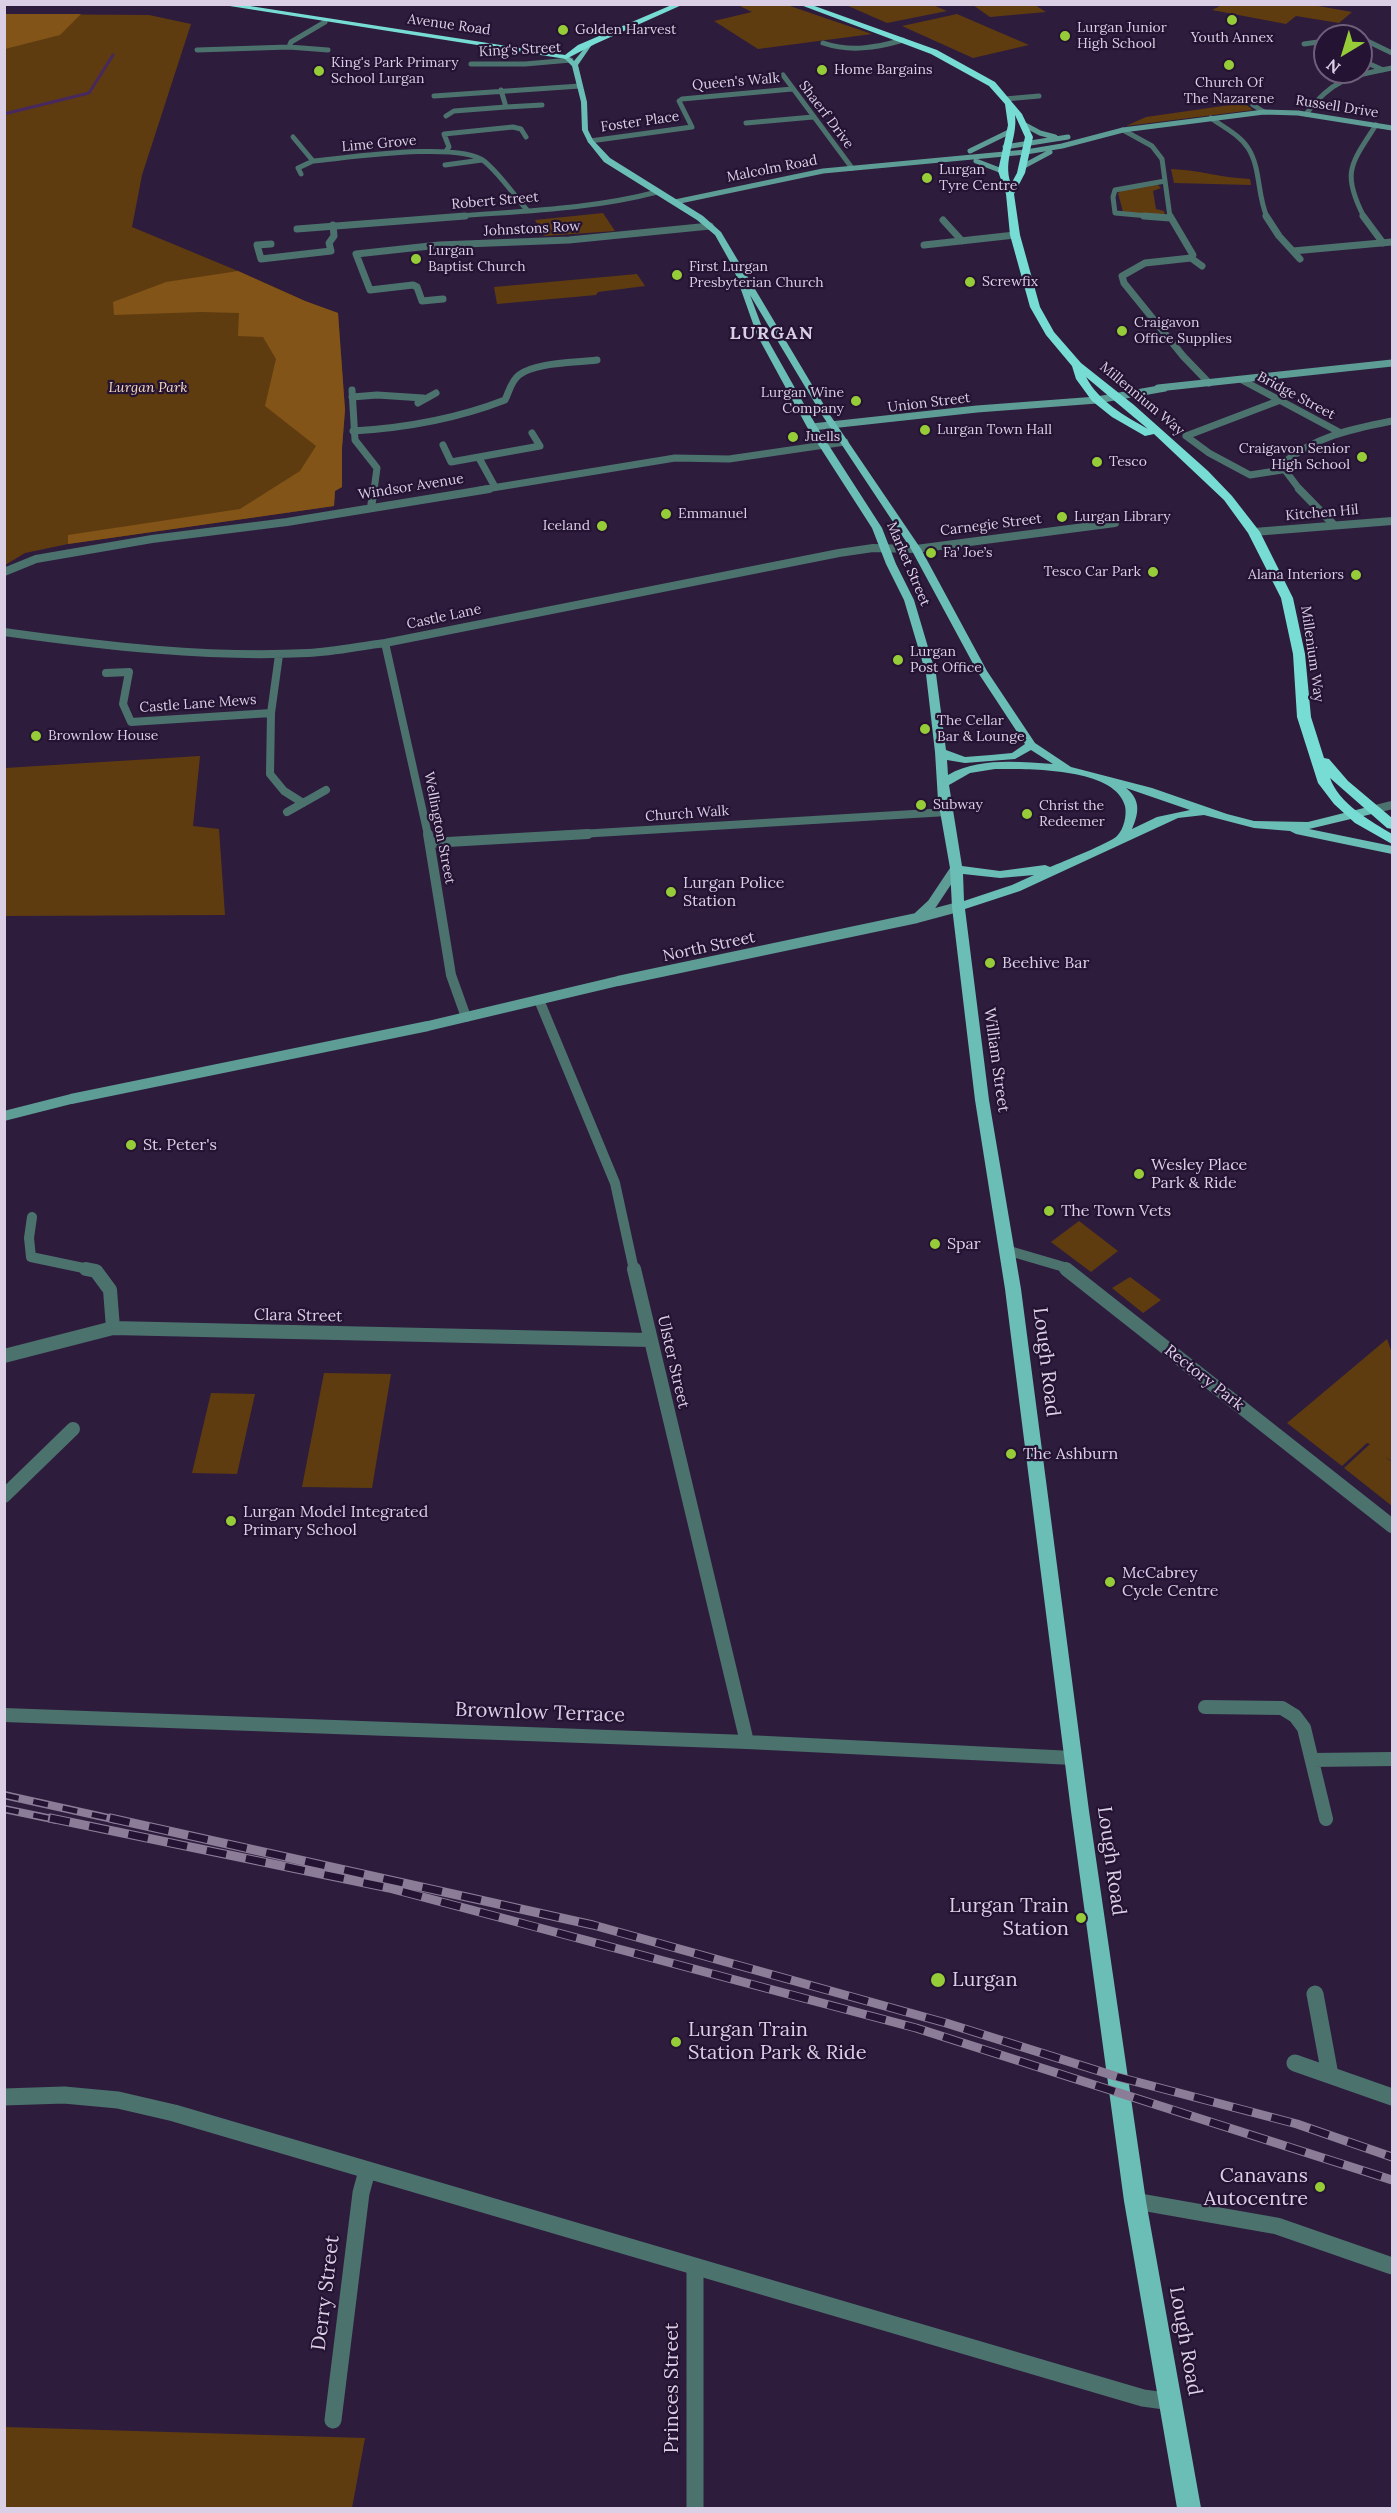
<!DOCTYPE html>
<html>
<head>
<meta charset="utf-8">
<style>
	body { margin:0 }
	#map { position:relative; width:1397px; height:2513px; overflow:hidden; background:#2e1c3d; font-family:Lora,serif }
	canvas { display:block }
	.frame { position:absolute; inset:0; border:6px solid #dacfe5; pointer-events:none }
	.north { position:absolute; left:1313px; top:24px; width:60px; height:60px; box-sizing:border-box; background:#241333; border:2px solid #6d5e7a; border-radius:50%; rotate:218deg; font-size:16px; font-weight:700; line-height:24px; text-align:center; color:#dacfe5 }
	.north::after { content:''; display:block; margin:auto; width:21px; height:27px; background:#97cc39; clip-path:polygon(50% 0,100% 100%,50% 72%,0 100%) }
</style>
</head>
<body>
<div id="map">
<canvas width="1397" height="2513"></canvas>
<div class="frame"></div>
<div class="north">N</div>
</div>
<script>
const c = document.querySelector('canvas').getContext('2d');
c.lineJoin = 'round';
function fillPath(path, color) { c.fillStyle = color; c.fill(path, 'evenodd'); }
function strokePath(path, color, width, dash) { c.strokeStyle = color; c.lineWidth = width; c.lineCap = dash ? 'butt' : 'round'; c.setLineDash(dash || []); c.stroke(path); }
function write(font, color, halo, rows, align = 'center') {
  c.font = font + ' Lora,serif'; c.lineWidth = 4.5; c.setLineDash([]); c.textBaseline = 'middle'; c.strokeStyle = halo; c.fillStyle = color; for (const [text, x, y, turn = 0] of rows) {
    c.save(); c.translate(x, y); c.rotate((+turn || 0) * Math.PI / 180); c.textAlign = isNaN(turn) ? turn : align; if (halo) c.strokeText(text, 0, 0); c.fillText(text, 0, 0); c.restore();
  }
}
fillPath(new Path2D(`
	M1307 4 1352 12 1339 23 1296 16 1286 24 1212 10 1222 5Z
	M738 5H787L872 34 758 49 714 21 752 12Z
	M846 5H933L947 11 887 23Z
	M973 5H1035L1046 12 990 17Z
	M5 14 149 15 191 24 142 175 132 227 238 271 305 301 338 313 345 410 342 448V487L335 491 334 506 68 544 25 553 5 565Z
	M957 14 1029 45 973 58 902 26Z
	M1244 103 1253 110 1126 126 1146 117Z
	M1171 169C1198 170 1223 178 1250 179L1251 185 1174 183Z
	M1156 183 1161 188 1153 191 1156 209 1164 211 1165 215 1123 212 1118 193 1124 189Z
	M603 213 615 231 544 236 535 220Z
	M637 274 645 286 598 292 596 295 497 304 494 287Z
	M200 756 193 826 219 829 225 915 5 916V768Z
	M1079 1221 1118 1251 1091 1272 1051 1242Z
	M1130 1277 1161 1300 1143 1313 1112 1288Z
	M1387 1339 1392 1353V1461L1385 1457 1392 1462V1506L1344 1468 1370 1444 1367 1443 1342 1466 1287 1423Z
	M324 1373 391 1374 372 1488 302 1487Z
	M211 1393 255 1394 237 1474 192 1473Z
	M5 2427 365 2438 352 2508H5Z`), '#5e3c10');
fillPath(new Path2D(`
	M4 14H81L60 35 5 49Z
	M238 271 305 301 338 313 345 410 342 448V487L335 491 334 506 68 544V535L240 509 300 471 316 446 265 406 276 359 263 337 238 336 239 313 201 312 114 315 113 302 166 282Z`), '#835417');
strokePath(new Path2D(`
	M4 114 89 93 113 55`), '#47295f', 3);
strokePath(new Path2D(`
	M1361 38 1392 53
	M823 43C850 52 876 48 903 40
	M1304 44 1325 41
	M289 47 291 42 325 22
	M197 50 289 47 328 50
	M1361 60 1383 70
	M471 64H525L571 60
	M783 75 852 168
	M501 90 506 107 542 105
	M434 96 580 86
	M1005 99 1039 96
	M1253 105 1264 112
	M1306 114C1332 79 1351 76 1392 68
	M446 116 454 111 506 107
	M1211 118C1223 127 1240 135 1248 148 1261 168 1257 195 1267 217
	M746 123 813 117
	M1123 130 1152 146 1162 159 1170 217
	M293 137 313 161
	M590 141 692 127 679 101 682 99 792 89
	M446 151 449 147 444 134 513 127 521 129 526 137
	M445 165 482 160
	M301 174 298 168 313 161C347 158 459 141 484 161 500 174 513 194 527 210
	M446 217C516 211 589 210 657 192
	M1160 217 1115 213 1113 197 1115 190 1165 181
	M1364 217C1341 172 1351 164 1376 125`), '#4c726e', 5);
strokePath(new Path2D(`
	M1144 216 1170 218
	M1170 216 1193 255 1191 258 1202 266
	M1266 216 1279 236 1300 259
	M1363 216 1383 243
	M943 220 962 241
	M297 229 465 216
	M271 244 257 245 261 259 331 251 329 243 334 236 333 225
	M924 245 1015 235
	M1293 251 1392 242
	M1191 258 1145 263 1122 276 1124 283 1183 356 1209 383
	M443 299 422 301 417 287 413 285 370 290 356 254 439 245 569 240 710 226
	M1242 380 1339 432
	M352 390 355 440 377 468 374 490
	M352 397 377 395 423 398
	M418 403 436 393
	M353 431C406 428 456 419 505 400 509 392 511 381 519 375 536 362 575 363 597 360
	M1186 436 1209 453 1250 475 1282 470
	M1186 436 1278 401
	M443 445 451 462 540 446 532 433
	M479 458 495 487
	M480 490 675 458 729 459 845 442
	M1300 490 1281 465C1313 437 1351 429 1392 421`), '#4c726e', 7);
strokePath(new Path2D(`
	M1299 489 1334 525
	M371 507 374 489
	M1254 532 1392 521
	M4 572 36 559 152 539 287 522 489 489
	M4 632C104 646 207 658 308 653 334 652 360 646 385 643L839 553 873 548 916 549 1115 523
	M385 643 428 835
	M279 655 271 713 270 774 284 791 303 803
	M106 673 129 672 123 704 131 722 271 713
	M1372 810 1392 805
	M287 812 326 790
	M563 835 947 812`), '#4c726e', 8);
strokePath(new Path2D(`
	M428 834 451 975 466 1017
	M430 843 588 834
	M539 1000 615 1183 634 1270
	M32 1217 29 1238 31 1257 93 1270
	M1006 1250 1064 1267 1068 1270`), '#4c726e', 10);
strokePath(new Path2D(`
	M86 1269 96 1271 110 1290 113 1328
	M634 1269 747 1742
	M1066 1269 1392 1526
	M4 1356 113 1328 650 1340
	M4 1496 73 1429
	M1205 1707 1282 1708 1295 1716 1304 1728 1326 1819
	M4 1715 747 1742 1073 1758
	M1312 1760 1392 1759`), '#4c726e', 14);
strokePath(new Path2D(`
	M1315 1994 1330 2075
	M1295 2063 1392 2097
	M4 2097 64 2095 118 2100 174 2113C497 2209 821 2301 1143 2398L1172 2402
	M1135 2201 1277 2226 1392 2266
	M695 2267V2508
	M333 2420 361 2193 367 2171`), '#4c726e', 17);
strokePath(new Path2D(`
	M1025 125 1040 133 1055 137
	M1005 147 1068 137
	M970 151 1011 131
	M976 161 1002 171
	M1022 167 1050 152
	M675 202 823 171 1026 152 1062 146 1123 130 1264 112 1298 113 1392 128`), '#5e9d96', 5);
strokePath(new Path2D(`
	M1158 388 1392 363
	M812 427 977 409 1097 400 1165 388`), '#5e9d96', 7);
strokePath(new Path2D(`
	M918 917 932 904 956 868
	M4 1116 71 1099 428 1026 618 981 917 918 958 907`), '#5e9d96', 10);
fillPath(new Path2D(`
	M588 44 591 46 578 65 587 102 588 130 593 140 610 158 703 216 721 232 830 415 921 549 987 671 1035 743 1071 767 1152 788 1227 814 1254 821 1308 822 1372 806 1376 807V813L1309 829 1392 846V854L1296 834 1290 831 1254 828 1204 815 1178 818 1020 891 965 909 989 1100 1021 1289 1089 1811 1146 2201 1201 2508H1177L1124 2201 1071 1811 1005 1289 975 1100 952 907 950 868 938 800 935 752 926 674 904 600 886 564 872 528 807 427 757 335 733 267 715 235 697 220 604 162 588 142 582 130 581 102 572 66 563 57 568 56 574 61ZM750 295 822 415 911 549 977 671 1025 744 1012 753 991 755 965 757 946 750 936 674 914 600 896 564 882 528 817 427 765 335ZM1031 750 1053 764C1019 762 979 757 948 775L947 760 965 763 1015 759ZM995 769C1027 769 1115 767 1125 806 1127 815 1124 829 1117 836 1110 843 1062 862 1050 867L1045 865 1000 871 962 866 949 785 970 773ZM1126 788 1190 810 1157 817 1132 829C1139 813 1141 800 1126 788ZM963 874 1000 878 1034 875 1012 885 964 901Z`), '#6bbeb6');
fillPath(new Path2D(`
	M217 4H237L565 55 578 45 674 4H684L595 44 566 59Z
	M798 4H809L937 50 995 82 1022 114 1033 137 1025 173 1014 194 1020 235 1040 307 1054 332 1081 363 1134 405 1208 471 1232 496 1260 532 1293 598 1305 654 1311 717 1324 758 1329 759 1348 781 1392 818V829L1387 828 1330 778C1339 804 1371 821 1392 834V844L1355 823 1334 804 1318 783 1297 717 1293 654 1281 598 1248 533 1224 500 1154 434 1145 436 1112 417 1092 401 1076 379 1072 366 1046 335 1030 307 1010 235 1006 194 998 171 1008 125 1005 104 989 86 931 54ZM1015 115 1025 137 1017 173 1011 184C1002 160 1018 139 1015 115ZM1086 377 1148 429C1125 416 1099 402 1086 377Z`), '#77dcd3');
const railFar1 = new Path2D(`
	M4 1795 117 1820
	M4 1809 57 1820`);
const rail = new Path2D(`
	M50 1818 389 1888 916 2028 1392 2180
	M110 1818 593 1925 946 2023 1118 2077 1297 2124 1392 2157`);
strokePath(railFar1, '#8b7d98', 8);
strokePath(rail, '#8b7d98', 9);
strokePath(railFar1, '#241333', 5, [15]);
strokePath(rail, '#241333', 7, [20]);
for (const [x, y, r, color] of [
	[1232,20,6,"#97cc39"],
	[563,30,6,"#97cc39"],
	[1065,36,6,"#97cc39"],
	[1229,65,6,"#97cc39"],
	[822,70,6,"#97cc39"],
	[319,71,6,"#97cc39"],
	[927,178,6,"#97cc39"],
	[416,259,6,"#97cc39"],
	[677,275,6,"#97cc39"],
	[970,282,6,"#97cc39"],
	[1122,331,6,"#97cc39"],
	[856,401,6,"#97cc39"],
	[925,430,6,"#97cc39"],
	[793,437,6,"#97cc39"],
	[1362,457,6,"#97cc39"],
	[1097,462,6,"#97cc39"],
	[666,514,6,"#97cc39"],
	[1062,517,6,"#97cc39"],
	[602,526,6,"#97cc39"],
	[931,553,6,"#97cc39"],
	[1153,572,6,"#97cc39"],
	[1356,575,6,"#97cc39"],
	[898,660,6,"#97cc39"],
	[925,729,6,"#97cc39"],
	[36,736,6,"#97cc39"],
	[921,805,6,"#97cc39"],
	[1027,814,6,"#97cc39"],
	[671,892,6,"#97cc39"],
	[990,963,6,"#97cc39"],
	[131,1145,6,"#97cc39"],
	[1139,1174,6,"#97cc39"],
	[1049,1211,6,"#97cc39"],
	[935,1244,6,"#97cc39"],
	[1011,1454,6,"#97cc39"],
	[231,1521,6,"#97cc39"],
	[1110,1582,6,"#97cc39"],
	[1081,1918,6,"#97cc39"],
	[938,1980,8,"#97cc39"],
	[676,2042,6,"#97cc39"],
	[1320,2187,6,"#97cc39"]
]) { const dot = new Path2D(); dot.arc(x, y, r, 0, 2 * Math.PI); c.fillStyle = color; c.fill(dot); strokePath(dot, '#241333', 2); }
write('14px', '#dacfe5', '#241333', [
	["Avenue Road",449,25,8],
	["King's Street",520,50,-3],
	["Queen's Walk",736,82,-5],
	["Russell Drive",1337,107,9],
	["Shaerf Drive",826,115,53],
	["Foster Place",640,122,-8],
	["Lime Grove",379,144,-5],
	["Malcolm Road",772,169,-11],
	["Robert Street",495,201,-5],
	["Johnstons Row",532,229,-3],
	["Bridge Street",1296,396,28],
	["Millennium Way",1142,399,40],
	["Union Street",929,403,-7],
	["Windsor Avenue",411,487,-9],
	["Kitchen Hil",1322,513,-5],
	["Carnegie Street",991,525,-7],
	["Market Street",908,564,67],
	["Castle Lane",444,617,-12],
	["Millenium Way",1312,654,82],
	["Castle Lane Mews",198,704,-4],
	["Church Walk",687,814,-4],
	["Wellington Street",439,828,79]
]);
write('14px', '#dacfe5', '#241333', [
	["Lurgan Junior",1077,28],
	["High School",1077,44],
	["Golden Harvest",575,30],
	["Youth Annex",1232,38,"center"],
	["King's Park Primary",331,63],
	["School Lurgan",331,79],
	["Home Bargains",834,70],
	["Church Of",1229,83,"center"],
	["The Nazarene",1229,99,"center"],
	["Lurgan",939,170],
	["Tyre Centre",939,186],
	["Lurgan",428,251],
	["Baptist Church",428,267],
	["First Lurgan",689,267],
	["Presbyterian Church",689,283],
	["Screwfix",982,282],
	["Craigavon",1134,323],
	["Office Supplies",1134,339],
	["Lurgan Wine",844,393,"right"],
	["Company",844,409,"right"],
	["Lurgan Town Hall",937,430],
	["Juells",805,437],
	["Craigavon Senior",1350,449,"right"],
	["High School",1350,465,"right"],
	["Tesco",1109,462],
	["Emmanuel",678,514],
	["Lurgan Library",1074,517],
	["Iceland",590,526,"right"],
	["Fa’ Joe’s",943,553],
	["Tesco Car Park",1141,572,"right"],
	["Alana Interiors",1344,575,"right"],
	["Lurgan",910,652],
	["Post Office",910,668],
	["The Cellar",937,721],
	["Bar & Lounge",937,737],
	["Brownlow House",48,736],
	["Subway",933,805],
	["Christ the",1039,806],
	["Redeemer",1039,822]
], 'left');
write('italic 14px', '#f5d9bb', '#241333', [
	["Lurgan Park",148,388]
]);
write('16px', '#dacfe5', '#241333', [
	["Lurgan Police",683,883],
	["Station",683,901],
	["Beehive Bar",1002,963],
	["St. Peter's",143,1145],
	["Wesley Place",1151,1165],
	["Park & Ride",1151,1183],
	["The Town Vets",1061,1211],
	["Spar",947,1244],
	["The Ashburn",1023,1454],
	["Lurgan Model Integrated",243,1512],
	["Primary School",243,1530],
	["McCabrey",1122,1573],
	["Cycle Centre",1122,1591]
], 'left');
write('16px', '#dacfe5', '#241333', [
	["North Street",709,947,-12],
	["William Street",996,1060,82],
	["Clara Street",298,1316,1],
	["Ulster Street",673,1362,77],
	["Rectory Park",1204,1378,38]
]);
c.letterSpacing = '1.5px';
write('bold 18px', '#dacfe5', '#241333', [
	["LURGAN",772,334]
]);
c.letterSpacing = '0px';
write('20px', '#dacfe5', '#241333', [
	["Lough Road",1046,1362,83],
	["Brownlow Terrace",540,1713,2],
	["Lough Road",1111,1861,82],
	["Derry Street",326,2293,-83],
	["Lough Road",1185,2341,80],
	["Princes Street",672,2388,-90]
]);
write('20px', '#dacfe5', '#241333', [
	["Lurgan Train",1069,1906],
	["Station",1069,1929],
	["Lurgan",952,1980,"left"],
	["Lurgan Train",688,2030,"left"],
	["Station Park & Ride",688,2053,"left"],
	["Canavans",1308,2176],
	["Autocentre",1308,2199]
], 'right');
</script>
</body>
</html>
